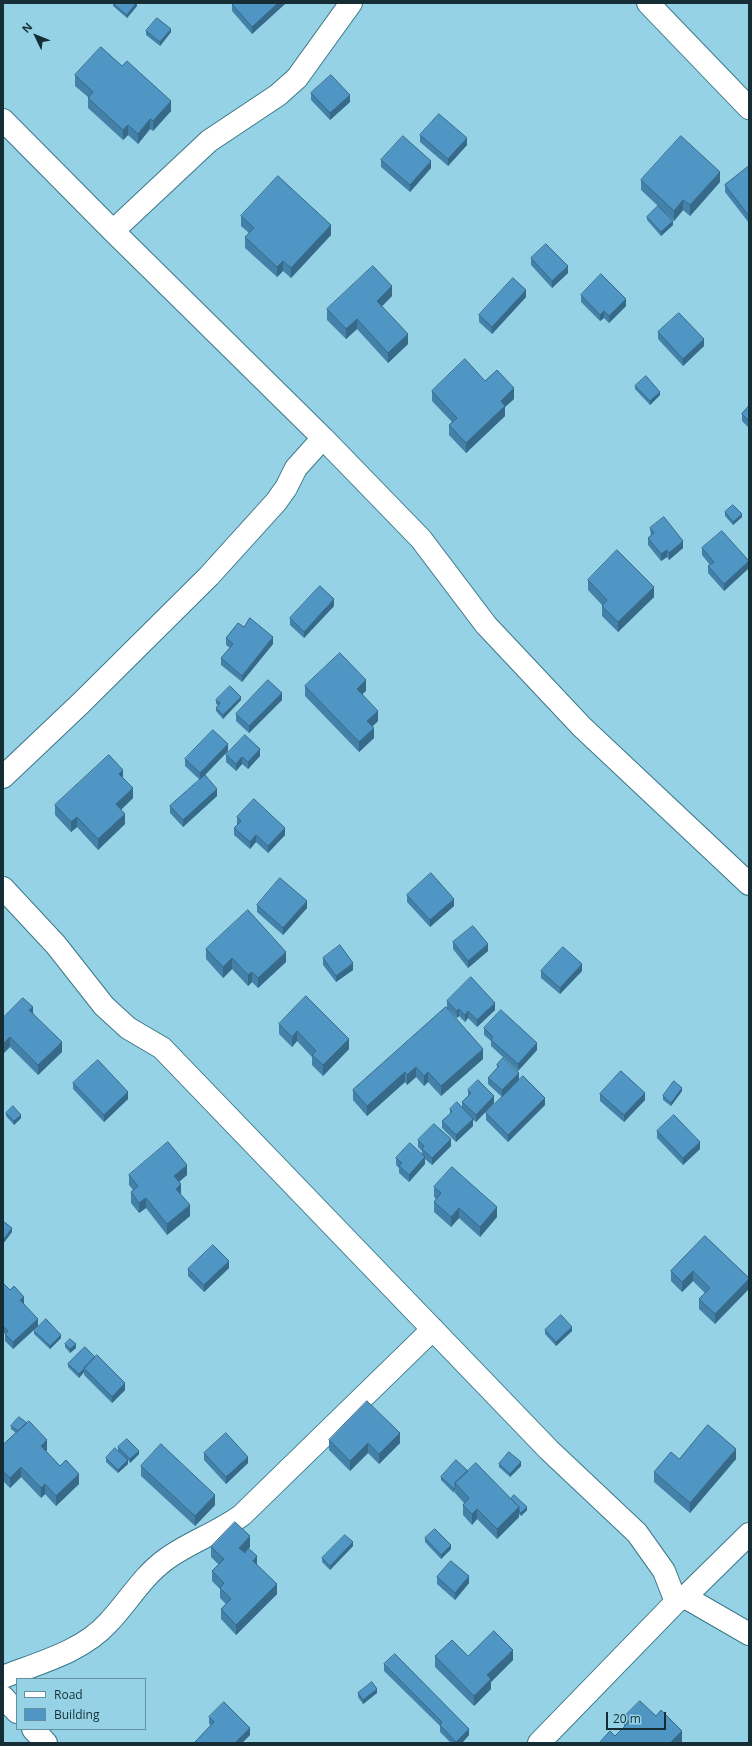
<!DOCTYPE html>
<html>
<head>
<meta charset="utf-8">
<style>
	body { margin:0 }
	#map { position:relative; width:752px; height:1746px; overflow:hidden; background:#95d2e5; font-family:"Open Sans",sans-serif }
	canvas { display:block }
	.frame { position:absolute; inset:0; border:4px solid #152e35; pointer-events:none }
	.legend { position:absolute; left:16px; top:1678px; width:130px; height:52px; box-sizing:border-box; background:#95d2e5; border:1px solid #62909f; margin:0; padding:5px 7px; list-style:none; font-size:12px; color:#152e35 }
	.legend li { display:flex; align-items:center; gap:8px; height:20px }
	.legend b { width:20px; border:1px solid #62909f }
	.north { position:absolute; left:16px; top:16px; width:40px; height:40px; -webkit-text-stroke:3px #95d2e5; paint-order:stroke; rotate:313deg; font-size:11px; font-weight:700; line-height:16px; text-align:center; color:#152e35 }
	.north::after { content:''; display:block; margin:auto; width:14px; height:18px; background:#152e35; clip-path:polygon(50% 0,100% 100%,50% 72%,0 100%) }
	.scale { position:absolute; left:606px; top:1712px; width:60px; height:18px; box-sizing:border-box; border:2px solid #152e35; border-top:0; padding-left:5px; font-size:12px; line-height:14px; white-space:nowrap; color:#152e35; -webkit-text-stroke:3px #95d2e5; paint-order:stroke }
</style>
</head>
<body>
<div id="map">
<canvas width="752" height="1746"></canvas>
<div class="frame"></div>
<ul class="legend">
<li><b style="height:5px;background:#fff"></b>Road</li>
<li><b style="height:11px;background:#4f96c4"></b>Building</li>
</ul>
<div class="north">N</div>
<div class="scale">20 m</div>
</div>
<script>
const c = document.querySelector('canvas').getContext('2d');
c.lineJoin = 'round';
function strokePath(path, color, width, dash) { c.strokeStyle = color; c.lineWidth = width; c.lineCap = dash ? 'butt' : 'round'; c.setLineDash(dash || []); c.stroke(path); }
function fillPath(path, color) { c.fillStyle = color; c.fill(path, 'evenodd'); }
const minor = new Path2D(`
	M648 3 749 108
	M3 120 113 231 323 438 421 539 486 625 582 727 749 884
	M113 231 209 141 278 95 297 78 351 3
	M3 777 80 704 209 576 276 502 286 488 296 468 323 438
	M3 888 56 945 104 1006 128 1028 162 1048 549 1450 637 1533 664 1571 676 1602
	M685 1597 749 1634
	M3 1677C38 1663 82 1652 108 1623 128 1602 142 1577 165 1560 189 1542 218 1533 242 1515L433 1329
	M3 1697 17 1712
	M33 1729 46 1743
	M539 1743 676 1602 685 1597 749 1534`);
strokePath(minor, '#3c7789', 24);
strokePath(minor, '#fff', 22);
fillPath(new Path2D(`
	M113 3H137V6L127 18 113 6Z
	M233 3H286L252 34 232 11V4Z
	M146 31 171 32 160 46 146 35Z
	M75 75 171 111 153 131 150 129 138 144 128 135 123 140 88 108V97L75 86Z
	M311 93 350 102 330 120 311 100Z
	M420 135 467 145 448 166 420 142Z
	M381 160 431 168 410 192 381 167Z
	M749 166V223L725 192V185Z
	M641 180 720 182 690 216 683 210 674 221 660 208 673 225 661 236 647 220V217L658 206 641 190Z
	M241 216 331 235 291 278 283 271 277 277 245 248V237L249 233 241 226Z
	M531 258 568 273 552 288 531 265Z
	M581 295 626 306 609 323 604 318 600 321 581 302Z
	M392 296 382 306 408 344 388 363 357 329 346 339 327 320V309Z
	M526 297 492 334 479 322V315Z
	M658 332 704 346 683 366 658 339Z
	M485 381 514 399 505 407V416L466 453 449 435V425L452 422 432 401V391Z
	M635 386 660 395 650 405 635 389Z
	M749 406V428L742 421V414Z
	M725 512 742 517 733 525 725 516Z
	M650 528 683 548 669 560 667 557 661 561 648 545V538L651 536Z
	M702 548 749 568 724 591 708 573V566L710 565 702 555Z
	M588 580 654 597 618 632 602 616V605L588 590Z
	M334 606 304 638 290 625V618Z
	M244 627 273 644 242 682 221 665V658L230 648 226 645V638Z
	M305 686 366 691 362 694 378 721 372 727 374 738 359 752 305 696Z
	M216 700H241L223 719 216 711V708L218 705 216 704Z
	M282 700 249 733 236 721V714Z
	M228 751 205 775 217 796 183 827 170 813V806L200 780 185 766V759Z
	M226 755 260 756 248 769 242 764 236 771 226 762Z
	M123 778 133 798 121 810 125 824 98 850 77 827 71 832 55 815V805Z
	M237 817 285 835 268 853 256 842 250 849 234 835V828L237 825Z
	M407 895 454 906 430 927 407 902Z
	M257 905 307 908 283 935 257 912Z
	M453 942 488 951 468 968 453 949Z
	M206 949 286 962 258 988 252 982 248 986 232 969 223 978 206 959Z
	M323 958 353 970 336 982 323 965Z
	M541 971H582L560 994 541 978Z
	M447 1001 495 1010 477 1027 468 1018 465 1022 459 1016 457 1018 447 1008Z
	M446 1007 483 1059 441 1096 428 1082 424 1086 416 1077 407 1085 405 1082 367 1116 353 1100V1090Z
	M33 1013 62 1052 38 1075 10 1047 3 1018Z
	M279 1024 349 1049 323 1076 312 1065V1057L297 1041 292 1047 279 1034Z
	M484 1028 537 1050 518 1071 491 1046V1041L484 1035Z
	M497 1065 519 1080 512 1087 545 1105 508 1142 486 1120V1113L502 1097 488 1084V1078L497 1068Z
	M73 1083 128 1099 104 1122 73 1089Z
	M468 1090 494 1103 476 1122 473 1120V1126L456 1142 442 1128V1121L450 1115V1109L462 1107V1102L468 1096Z
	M682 1091 671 1106 663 1100V1096Z
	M600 1094 645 1100 624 1122 600 1101Z
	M6 1113 21 1118 14 1125 6 1116Z
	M657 1131 700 1149 683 1165 657 1138Z
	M418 1140 451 1146 432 1165 425 1159V1164L409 1182 399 1173V1168L396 1165V1158L422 1154V1151L418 1147Z
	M129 1175H187L179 1182 181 1194 190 1216 167 1235 146 1208 139 1213 131 1203V1192L133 1190 129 1185Z
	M434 1187 497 1217 480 1237 459 1218 451 1227 434 1212V1202L436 1199 434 1197Z
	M705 1236 749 1278 715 1324 699 1309V1299L705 1293 693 1281 682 1292 671 1281V1271Z
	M229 1268 204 1292 188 1276V1269Z
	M3 1285 23 1304 38 1326 13 1349 5 1341V1334L3 1332Z
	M545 1330 572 1331 556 1346 545 1334Z
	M34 1331 61 1338 50 1349 34 1334Z
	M65 1344 76 1348 70 1353 65 1347Z
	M85 1347 125 1390 112 1403 84 1375V1372L79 1378 68 1367V1364Z
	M11 1426 47 1450 46 1451 60 1466 79 1484 56 1506 45 1494 41 1498 21 1477 10 1488 3 1481V1445L16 1433 11 1429Z
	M329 1440 400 1443 379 1464 368 1453 350 1471 329 1450Z
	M118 1447 139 1454 130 1463 128 1460V1464L118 1473 106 1462V1458L126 1459 118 1451Z
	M204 1453 248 1463 226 1484 204 1460Z
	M679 1459H736L690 1513 654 1482V1472Z
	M499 1464 521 1466 510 1477 499 1467Z
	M141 1466 215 1505 195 1526 141 1476Z
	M468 1471 511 1499 527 1510 521 1516 519 1514V1517L497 1539 477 1519 472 1525 463 1515V1505L464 1503 455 1493V1491L454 1493 441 1480V1477Z
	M425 1538 451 1549 441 1559 425 1542Z
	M353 1546 330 1570 322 1562V1558Z
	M211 1547H250L244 1552 257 1564 277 1594 236 1635 221 1619V1609L226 1604 220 1598V1589L212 1581V1571L219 1565 211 1557Z
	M437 1577 469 1583 455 1600 437 1584Z
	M435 1656H468L513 1660 491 1682V1689L474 1706 435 1667Z
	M384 1664 469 1735 462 1743H451L440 1732V1726L384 1671Z
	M358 1693H377L363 1704 358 1697Z
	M209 1717 250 1735 242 1743H195V1742L211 1725 209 1724Z
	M624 1717 682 1743 615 1736 624 1727Z`), '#4481a9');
fillPath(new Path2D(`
	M136 3 137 6 127 18V15Z
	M278 3H286L252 34V27Z
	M171 29V32L160 46V42Z
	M350 95V102L330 120V113Z
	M171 101V111L153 131V121Z
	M150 119V129L138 144V134Z
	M128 125V135L123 140V130Z
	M467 138V145L448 166V159Z
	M431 161V168L410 192V185Z
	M720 172V182L690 216V205Z
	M683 200V210L674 221V211Z
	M673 221V225L661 236V232Z
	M331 225V235L291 278V268Z
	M283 261V271L277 277V267Z
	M568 266V273L552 288V281Z
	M392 286V296L377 311V301Z
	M526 290V297L492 334V327Z
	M626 299V306L609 323V316Z
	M604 311V318L600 321V315Z
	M357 319V329L346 339V329Z
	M408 334V344L388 363V353Z
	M704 339V346L683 366V359Z
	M514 388V399L505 407V416L466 453V443L501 401Z
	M660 392V395L650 405V401Z
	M742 514V517L733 525V522Z
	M683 541V548L669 560V553Z
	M667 550V557L661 561V554Z
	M749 561V568L724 591V584Z
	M654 587V597L618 632V622Z
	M334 599V606L304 638V632Z
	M273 637V644L242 682V676Z
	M366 680V691L357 699V689Z
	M282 693V700L249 733V726Z
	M241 697V700L223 719V715Z
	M378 711V721L367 731V721Z
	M374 728V738L359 752V742Z
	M228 744V751L200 780V773Z
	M260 749V756L248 769V762Z
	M242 757V764L236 771V764Z
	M123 770V780L119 774Z
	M133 788V798L116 814V804Z
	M217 789V796L183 827V820Z
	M125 814V824L98 850V839Z
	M77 817V827L71 832V822Z
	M285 828V835L268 853V846Z
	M256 835V842L250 849V842Z
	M454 899V906L430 927V920Z
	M307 901V908L283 935V928Z
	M488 944V951L468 968V961Z
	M286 952V962L258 988V978Z
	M232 958V969L223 978V967Z
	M353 963V970L336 982V976Z
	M582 964V971L560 994V988Z
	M252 972V982L248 986V975Z
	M495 1003V1010L477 1027V1020Z
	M33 1007V1017L29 1010Z
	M459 1009V1016L457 1018V1011Z
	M468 1011V1018L465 1022V1015Z
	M297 1031V1041L292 1047V1037Z
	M10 1037V1047L3 1054V1044Z
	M349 1039V1049L323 1076V1065Z
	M62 1042V1052L38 1075V1065Z
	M537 1043V1050L518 1071V1064Z
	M483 1049V1059L441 1096V1086Z
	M416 1067V1077L407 1085V1075Z
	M405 1072V1082L367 1116V1106Z
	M428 1072V1082L424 1086V1076Z
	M519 1073V1080L502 1097V1090Z
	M682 1088V1091L671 1106V1103Z
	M128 1092V1099L104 1122V1115Z
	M645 1093V1100L624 1122V1115Z
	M494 1096V1103L476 1122V1115Z
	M545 1098V1105L508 1142V1135Z
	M21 1115V1118L14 1125V1121Z
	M473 1119V1126L456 1142V1135Z
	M451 1139V1146L432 1165V1158Z
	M700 1142V1149L683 1165V1158Z
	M425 1157V1164L409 1182V1175Z
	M187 1165V1175L174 1186V1176Z
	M181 1184V1194L176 1189Z
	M146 1198V1208L139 1213V1203Z
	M190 1205V1216L167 1235V1224Z
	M497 1207V1217L480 1237V1227Z
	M459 1208V1218L451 1227V1217Z
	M12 1228V1232L3 1244V1240Z
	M229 1261V1268L204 1292V1285Z
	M693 1271V1281L682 1292V1282Z
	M749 1279V1289L715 1324V1314Z
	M24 1297V1304L20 1300Z
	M38 1319V1326L13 1349V1342Z
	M572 1327V1331L556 1346V1342Z
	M61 1335V1338L50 1349V1346Z
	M76 1344V1348L70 1353V1349Z
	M84 1369V1372L79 1378V1374Z
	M125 1383V1390L112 1403V1397Z
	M400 1433V1443L379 1464V1454Z
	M47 1440V1450L41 1456V1446Z
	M368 1443V1453L350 1471V1461Z
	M736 1449V1459L690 1513V1503Z
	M139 1451V1454L130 1463V1459Z
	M248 1457V1463L226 1484V1477Z
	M128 1460V1464L118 1473V1470Z
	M521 1462V1466L510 1477V1474Z
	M21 1467V1477L10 1488V1478Z
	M79 1474V1484L56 1506V1496Z
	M45 1484V1494L41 1498V1488Z
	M215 1495V1505L195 1526V1516Z
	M519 1507V1517L497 1539V1529Z
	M527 1507V1510L521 1516V1513Z
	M477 1509V1519L472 1525V1514Z
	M250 1536V1547L239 1558V1548Z
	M353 1542V1546L330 1570V1566Z
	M451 1545V1549L441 1559V1555Z
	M257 1556V1567L253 1561Z
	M469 1576V1583L455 1600V1593Z
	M277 1584V1594L236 1635V1625Z
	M513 1650V1660L491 1682V1689L474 1706V1696L487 1675Z
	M377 1689V1693L363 1704V1700Z
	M250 1728V1735L242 1743H235Z
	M469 1729V1735L462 1743H456V1742Z
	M682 1731V1743H670Z`), '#376989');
const building = new Path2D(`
	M113 3H136L127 15Z
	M233 3H278L252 27 232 4Z
	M157 18 171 29 160 42 146 31Z
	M101 47 122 66 127 61 171 101 153 121 150 119 138 134 128 125 123 130 88 98 93 92 75 75Z
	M331 75 350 95 330 113 311 93Z
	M439 114 467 138 448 159 420 135Z
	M403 136 431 161 410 185 381 160Z
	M681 136 720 172 690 205 683 200 674 211 641 180Z
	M749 166V216L725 185Z
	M278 176 331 225 291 268 283 261 277 267 245 237 254 228 241 216Z
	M658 206 673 221 661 232 647 217Z
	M546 244 568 266 552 281 531 258Z
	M373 266 392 286 377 301 408 334 388 353 357 319 346 329 327 309Z
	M601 274 626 299 609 316 604 311 600 315 581 295Z
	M513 278 526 290 492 327 479 315Z
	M679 313 704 339 683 359 658 332Z
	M465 359 485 381 497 370 514 388 501 401 505 406 466 443 449 425 457 418 432 391Z
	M646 376 660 392 650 401 635 386Z
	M749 406V421L742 414Z
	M733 505 742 514 733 522 725 512Z
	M664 517 683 541 669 553 667 550 661 554 648 538 654 533 650 528Z
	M722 531 749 561 724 584 708 566 714 562 702 548Z
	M617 550 654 587 618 622 602 606 607 600 588 580Z
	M320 586 334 599 304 632 290 618Z
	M250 618 273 637 242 676 221 658 233 644 226 638 238 623 244 627Z
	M340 653 366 680 357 689 378 711 367 721 374 728 359 742 305 686Z
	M268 680 282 693 249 726 236 714Z
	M230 686 241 697 223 715 216 708 220 703 216 700Z
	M213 730 228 744 200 773 185 759Z
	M245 735 260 749 248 762 242 757 236 764 226 755Z
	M109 755 123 770 119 774 133 788 116 804 125 814 98 839 77 817 71 822 55 805Z
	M205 775 217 789 183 820 170 806Z
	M254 799 285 828 268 846 256 835 250 842 234 828 241 821 237 817Z
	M431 873 454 899 430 920 407 895Z
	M280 878 307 901 283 928 257 905Z
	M248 910 286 952 258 978 252 972 248 975 232 958 223 967 206 949Z
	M473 926 488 944 468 961 453 942Z
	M340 945 353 963 336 976 323 958Z
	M563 947 582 964 560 988 541 971Z
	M471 977 495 1003 477 1020 468 1011 465 1015 459 1009 457 1011 447 1001Z
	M306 996 349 1039 323 1065 312 1055 316 1051 297 1031 292 1037 279 1024Z
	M23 998 33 1007 29 1010 62 1042 38 1065 10 1037 3 1044V1018Z
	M446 1007 483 1049 441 1086 428 1072 424 1076 416 1067 407 1075 405 1072 367 1106 353 1090Z
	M501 1010 537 1043 518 1064 491 1040 493 1037 484 1028Z
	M503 1058 519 1073 502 1090 488 1078 499 1066 497 1065Z
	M98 1060 128 1092 104 1115 73 1083Z
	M621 1071 645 1093 624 1115 600 1094Z
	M523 1076 545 1098 508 1135 486 1113Z
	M478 1080 494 1096 476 1115 462 1102 471 1093 468 1090Z
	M674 1081 682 1088 671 1103 663 1096Z
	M457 1102 473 1119 456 1135 442 1121 452 1112 450 1109Z
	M13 1106 21 1115 14 1121 6 1113Z
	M674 1115 700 1142 683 1158 657 1131Z
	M434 1124 451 1139 432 1158 422 1149 424 1146 418 1140Z
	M168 1142 187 1165 174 1176 181 1184 176 1189 190 1205 167 1224 146 1198 139 1203 131 1192 138 1186 129 1175Z
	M410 1143 425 1157 409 1175 399 1166 402 1163 396 1158Z
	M452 1167 497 1207 480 1227 459 1208 451 1217 434 1202 441 1193 434 1187Z
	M3 1221 12 1228 3 1240Z
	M705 1236 749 1278V1279L715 1314 699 1299 710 1288 693 1271 682 1282 671 1271Z
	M213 1245 229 1261 204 1285 188 1269Z
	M4 1284 10 1290 14 1286 24 1297 20 1300 38 1319 13 1342 5 1334 8 1331 3 1326V1285Z
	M561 1315 572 1327 556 1342 545 1330Z
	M46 1319 61 1335 50 1346 34 1331Z
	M70 1339 76 1344 70 1349 65 1344Z
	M85 1347 95 1357 79 1374 68 1364Z
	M97 1355 125 1383 112 1397 84 1368Z
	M367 1401 400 1433 379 1454 368 1443 350 1461 329 1440Z
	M19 1417 27 1423 18 1431 11 1426Z
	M29 1421 47 1440 41 1446 60 1466 66 1460 79 1474 56 1496 45 1484 41 1488 21 1467 10 1478 3 1471V1445Z
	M708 1425 736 1449 690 1503 654 1472 671 1452 679 1459Z
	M226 1433 248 1457 226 1477 204 1453Z
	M127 1439 139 1451 130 1459 118 1447Z
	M161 1444 215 1495 195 1516 141 1466Z
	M115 1448 128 1460 118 1470 106 1458Z
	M509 1452 521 1462 510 1474 499 1464Z
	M456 1460 468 1471 455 1483V1488L454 1489 441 1477Z
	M476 1463 519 1507 497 1529 477 1509 472 1514 463 1505 469 1498 455 1483Z
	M514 1495 527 1507 521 1513 519 1511V1507L511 1499Z
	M235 1522 250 1536 239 1548 245 1553 248 1548 257 1556 253 1561 277 1584 236 1625 221 1609 231 1599 220 1588 224 1583 212 1571 224 1559 211 1547Z
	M435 1529 451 1545 441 1555 425 1538Z
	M345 1535 353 1542 330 1566 322 1558Z
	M451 1561 469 1576 455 1593 437 1577Z
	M494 1631 513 1650 487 1675 491 1679 474 1696 435 1656 452 1640 468 1656Z
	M395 1654 469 1729 456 1742 440 1725 442 1722 384 1664Z
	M372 1682 377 1689 363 1700 358 1693Z
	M640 1701 656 1716 661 1710 682 1731 670 1743H599L610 1731 615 1736 629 1722 624 1717Z
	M224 1702 250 1728 235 1743H196L195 1742 214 1722 209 1717Z`);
fillPath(building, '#4f96c4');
strokePath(building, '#376989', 1);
</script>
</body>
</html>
